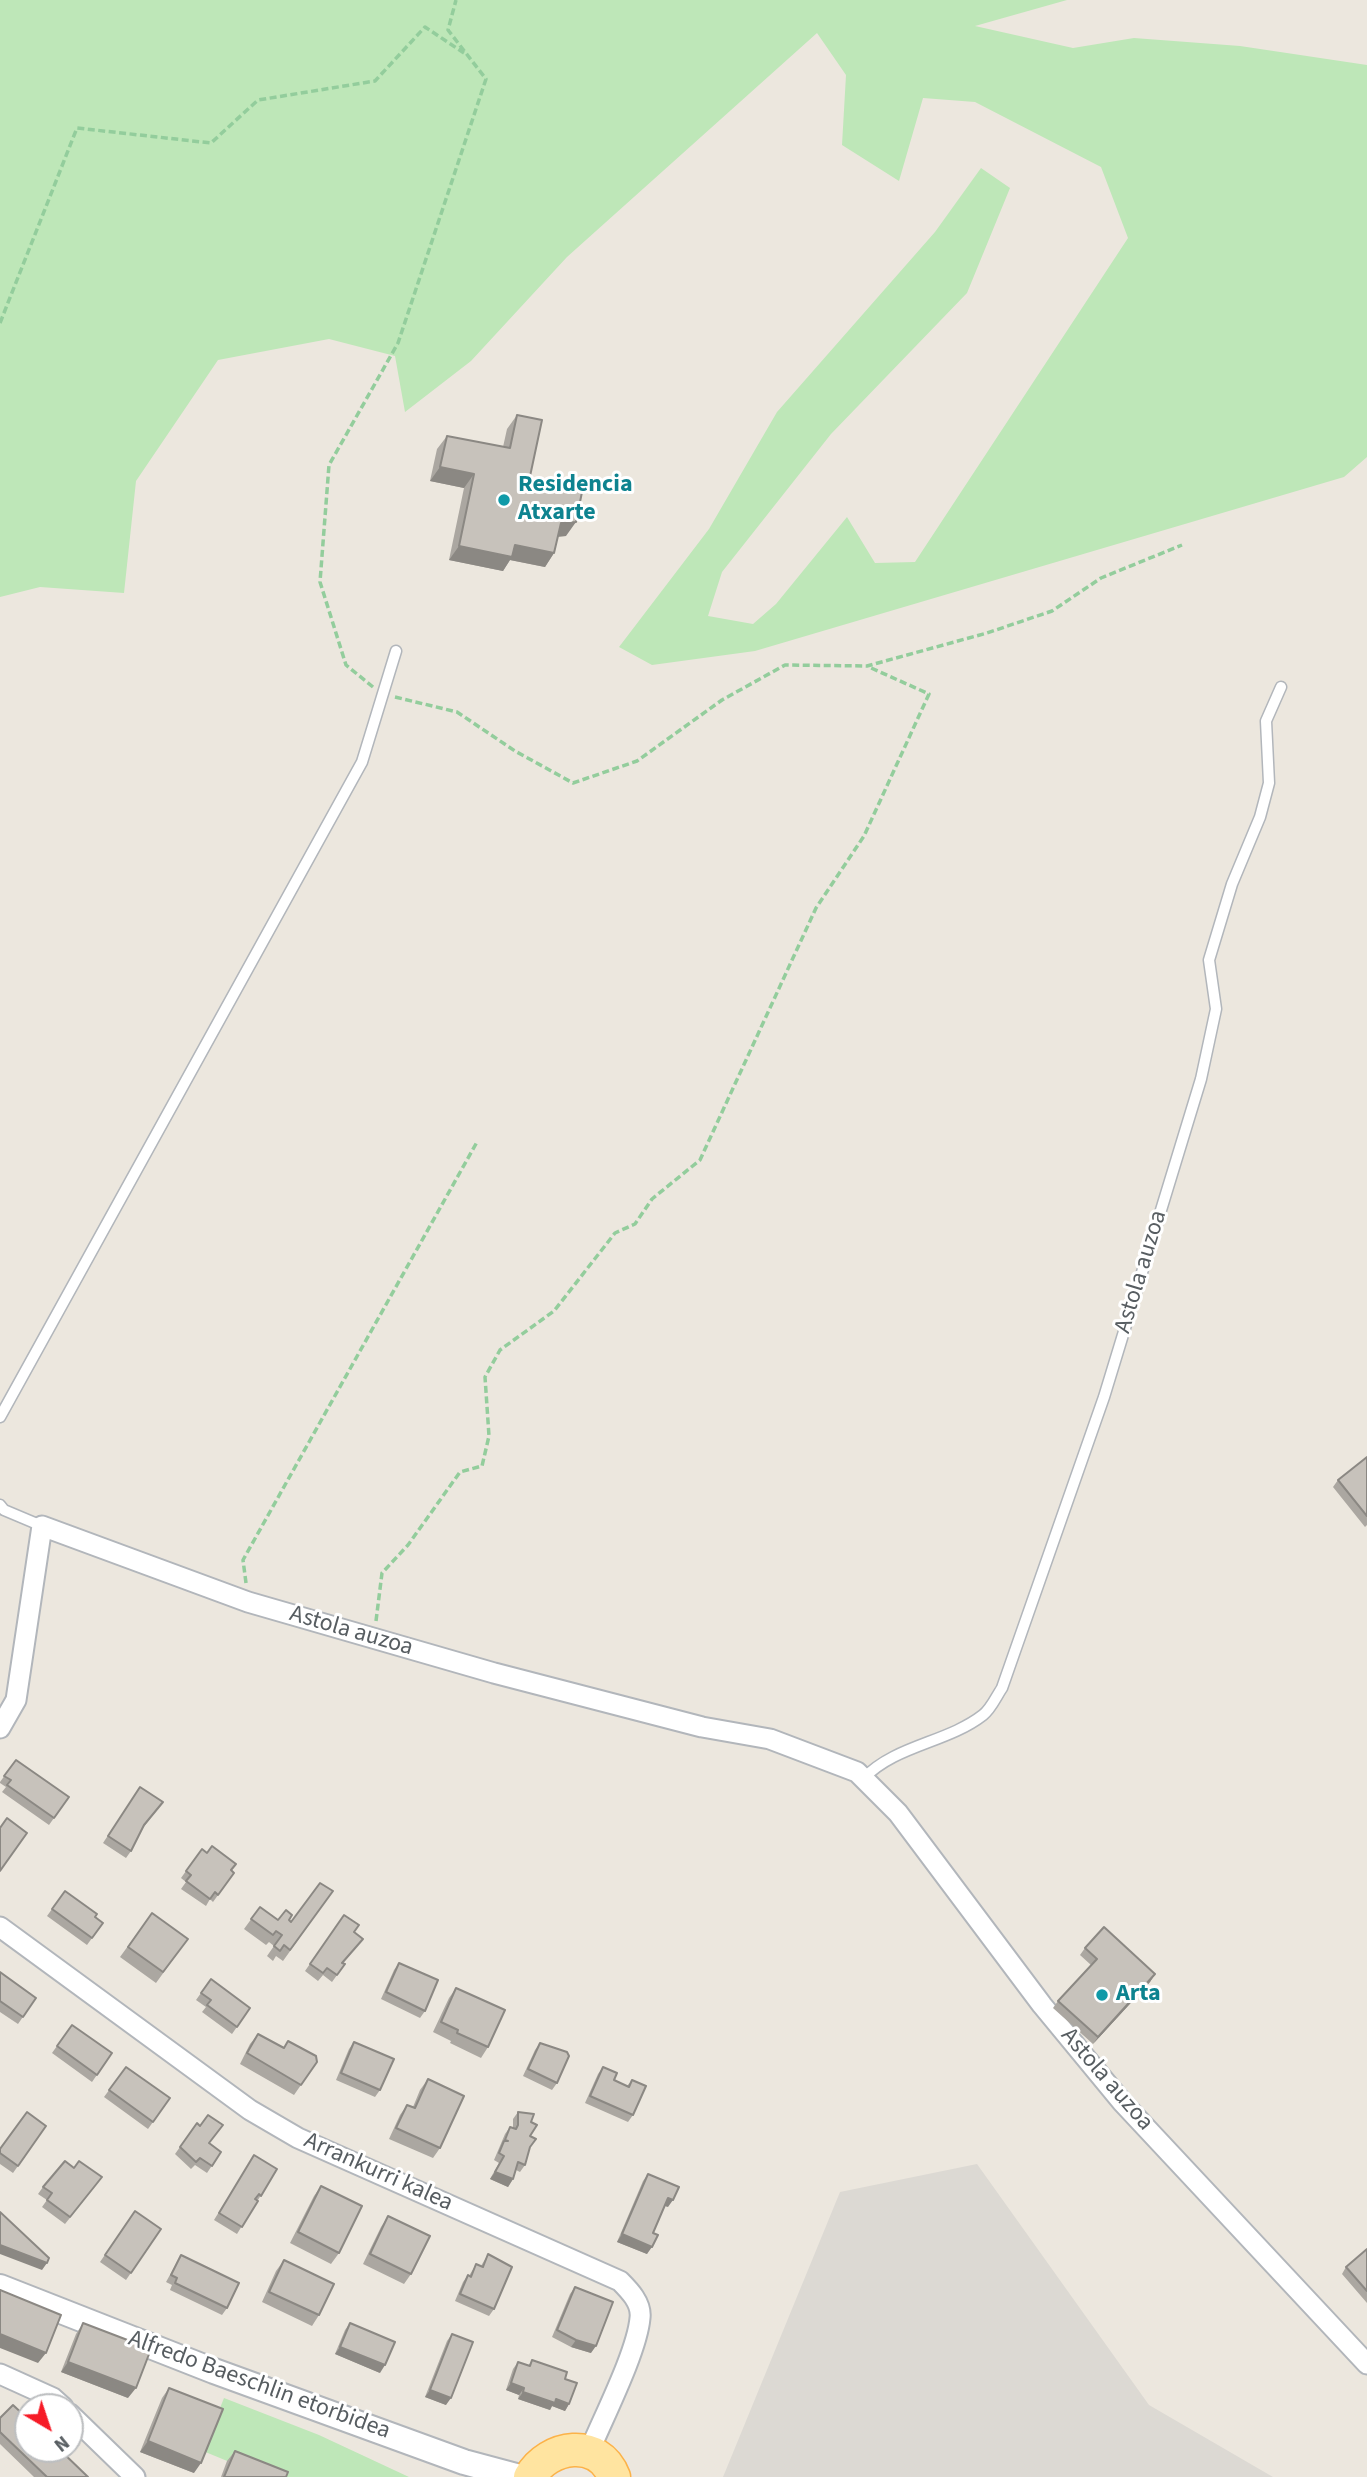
<!DOCTYPE html>
<html>
<head>
<meta charset="utf-8">
<style>
	body { margin:0 }
	#map { position:relative; width:1367px; height:2477px; overflow:hidden; background:#ece7de; font-family:"Source Sans 3",sans-serif }
	canvas { display:block }
	.north { position:absolute; left:14px; top:2393px; width:70px; height:70px; box-sizing:border-box; background:#fff; border:2px solid #bcbec0; border-radius:50%; rotate:141deg; font-size:19px; font-weight:700; line-height:28px; text-align:center; color:#575d61 }
	.north::after { content:''; display:block; margin:auto; width:24px; height:32px; background:#f61b26; clip-path:polygon(50% 0,100% 100%,50% 72%,0 100%) }
</style>
</head>
<body>
<div id="map">
<canvas width="1367" height="2477"></canvas>
<div class="north">N</div>
</div>
<script>
const c = document.querySelector('canvas').getContext('2d');
c.lineJoin = 'round';
function fillPath(path, color) { c.fillStyle = color; c.fill(path, 'evenodd'); }
function strokePath(path, color, width, dash) { c.strokeStyle = color; c.lineWidth = width; c.lineCap = dash ? 'butt' : 'round'; c.setLineDash(dash || []); c.stroke(path); }
function write(font, color, halo, rows, align = 'center') {
  c.font = font + ' "Source Sans 3",sans-serif'; c.lineWidth = 6; c.setLineDash([]); c.textBaseline = 'middle'; c.strokeStyle = halo; c.fillStyle = color; for (const [text, x, y, turn = 0] of rows) {
    c.save(); c.translate(x, y); c.rotate((+turn || 0) * Math.PI / 180); c.textAlign = isNaN(turn) ? turn : align; if (halo) c.strokeText(text, 0, 0); c.fillText(text, 0, 0); c.restore();
  }
}
fillPath(new Path2D(`
	M977 2164 1149 2405 1273 2477H723L840 2192Z`), '#dcd9d3');
fillPath(new Path2D(`
	M0 0H1067L975 26 1073 48 1134 38 1240 46 1367 65V457L1344 477 755 651 652 665 619 647 709 529 777 412 935 232 981 168 1010 188 967 293 831 434 722 572 708 616 753 624 776 604 847 517 875 563 915 562 1128 238 1101 167 975 102 923 98 899 181 842 145 846 75 817 33 567 257 471 361 405 412 395 356 329 339 218 360 136 481 124 593 40 587 0 597Z
	M224 2398 319 2435 409 2477H266L203 2451Z`), '#bee7b8');
const service = new Path2D(`
	M0 1417 362 762 396 651
	M0 1505 4 1510 42 1526
	M863 1779C895 1745 947 1743 983 1715 991 1709 996 1697 1002 1688L1104 1397 1201 1079 1216 1009 1209 960 1232 884 1260 817 1269 783 1266 721 1281 687`);
const minor = new Path2D(`
	M0 1728 16 1700 42 1526 248 1602 494 1673 702 1727 770 1739 857 1772 898 1813 1042 2005 1122 2102 1367 2364
	M0 1927 250 2110 298 2138 620 2281C629 2290 642 2303 640 2318 637 2352 603 2418 589 2452
	M0 2374 53 2398 63 2407
	M70 2414 135 2477`);
const tertiary = new Path2D(`
	M0 2287 214 2371 464 2462 520 2477`);
const primary = new Path2D(`
	M530 2477C548 2445 599 2437 614 2477`);
strokePath(service, '#b2b6bb', 13);
strokePath(minor, '#b2b6bb', 23);
strokePath(tertiary, '#b2b6bb', 28);
strokePath(primary, '#fcb248', 35);
strokePath(new Path2D(`
	M0 323 77 128 211 143 258 100 375 81 425 27 464 53
	M373 687 346 665 320 582 329 465 398 343 486 79 448 30 456 0
	M395 697 457 712 515 751 573 783 637 761 722 700 785 665 867 666 987 633 1052 611 1101 578 1182 545
	M246 1583 243 1560 477 1142
	M376 1621 382 1573 408 1545 460 1472 482 1466 489 1436 485 1377 500 1350 554 1311 615 1233 635 1224 652 1199 700 1160 816 908 864 836 929 694 869 667`), '#93cd9c', 3.5, [7, 3.5]);
strokePath(service, '#fff', 10);
strokePath(minor, '#fff', 19);
strokePath(tertiary, '#fff', 24);
strokePath(primary, '#ffe4a0', 32);
fillPath(new Path2D(`
	M517 415 529 481 566 536 558 537 554 553 545 567 510 560 503 571 449 560 464 488 430 481 437 449 447 436 503 447 507 429Z
	M1367 1457V1525L1365 1527 1333 1487 1338 1480Z
	M16 1760 69 1797 49 1825 2 1792 6 1787 0 1783V1782Z
	M140 1787 163 1802 143 1828 131 1851 126 1858 103 1843Z
	M231 1870 234 1873 213 1902 210 1899 206 1906 181 1889 186 1882 181 1878 186 1871Z
	M65 1891 103 1923 87 1945 47 1916Z
	M333 1891 283 1961 276 1956 273 1961 267 1956 274 1946 269 1942 266 1945 244 1929 260 1907 278 1920H289L291 1922Z
	M152 1913 188 1939 156 1983 120 1957Z
	M344 1915 354 1932 363 1939 343 1963 345 1964 332 1982 323 1975 318 1981 305 1971Z
	M1085 1948 1155 1974 1150 1982 1093 2044 1053 2008 1058 2001 1091 1965 1080 1955Z
	M399 1963 425 2011 420 2018 381 1999 394 1970Z
	M0 1972 36 1998 18 2024 0 2012Z
	M211 1979 250 2008 232 2034 202 2012 206 2007 196 2000Z
	M456 1988 488 2047 481 2058 450 2043 451 2041 433 2032 449 1998Z
	M72 2025 112 2053 92 2082 52 2053Z
	M258 2034 284 2048 288 2041 317 2062 294 2095 240 2064 250 2044Z
	M354 2042 380 2090 375 2097 336 2080 349 2049Z
	M540 2043 557 2083 552 2090 523 2076 535 2050Z
	M126 2067 170 2098 148 2129 104 2097Z
	M603 2067 614 2080 627 2086 632 2080 633 2115 628 2122 585 2103 598 2074Z
	M428 2079 440 2148 433 2158 389 2139 400 2115 407 2105 413 2107 420 2090Z
	M518 2112 531 2122 529 2149 525 2165 520 2172 516 2170 513 2179 508 2187 490 2179 499 2163 494 2160 505 2134 510 2127 513 2128V2119Z
	M197 2123 209 2143 221 2152 207 2173 195 2165 191 2169 175 2154Z
	M46 2126 13 2173 0 2164V2149Z
	M254 2155 277 2169 237 2234 214 2220Z
	M648 2174 668 2207 665 2206 653 2233 647 2254 617 2242 643 2181Z
	M97 2184 65 2224 42 2207 47 2200 38 2194 43 2187Z
	M321 2186 339 2253 331 2264 290 2243 314 2196Z
	M135 2211 161 2229 126 2280 100 2262Z
	M388 2216 411 2274 404 2284 363 2264 381 2227Z
	M1367 2249V2303L1342 2274 1346 2267Z
	M488 2254 494 2309 489 2316 455 2301 463 2282 468 2275 469 2276 476 2264 481 2266Z
	M181 2255 227 2308 222 2315 170 2290 172 2285 166 2282Z
	M284 2260 319 2315 312 2326 262 2302 276 2271Z
	M575 2287 591 2353 571 2347 552 2337 570 2294Z
	M83 2323 128 2398 61 2372 76 2334Z
	M350 2323 380 2373 335 2354 345 2330Z
	M452 2334 446 2405 425 2397 447 2341Z
	M532 2360 565 2379 569 2404 565 2411 552 2406 550 2410 518 2399 519 2395 506 2390 513 2369 518 2362 528 2366Z
	M169 2388 194 2473 140 2452 162 2398Z
	M0 2418 88 2477H34L0 2444Z
	M235 2451 286 2477H221L227 2461Z`), '#aba7a1');
fillPath(new Path2D(`
	M440 467 474 474 464 488 430 481Z
	M576 522 566 536 551 537 561 523Z
	M515 545 554 553 545 567 510 560 503 571 449 560 459 546Z
	M1155 1974 1150 1982 1093 2044 1098 2037Z
	M495 2172 513 2179 508 2187 490 2179Z
	M668 2198 673 2200 668 2207 663 2205Z
	M622 2234 652 2247 647 2254 617 2242Z
	M0 2245 47 2263 42 2270 0 2254Z
	M0 2334 46 2353 38 2363 0 2348Z
	M576 2340 596 2346 591 2353 571 2347Z
	M340 2347 385 2365 380 2373 335 2354Z
	M68 2362 136 2388 128 2398 61 2372Z
	M511 2383 524 2388 519 2395 506 2390Z
	M430 2390 451 2398 446 2405 425 2397Z
	M523 2392 556 2399 569 2404 565 2411 552 2406 550 2410 518 2399Z
	M148 2441 201 2463 194 2473 140 2452Z`), '#8b8883');
const building = new Path2D(`
	M517 415 542 420 529 481 582 492 576 522 561 523 554 553 515 545 512 557 459 546 474 474 440 467 447 436 510 448Z
	M1367 1457V1516L1338 1480Z
	M16 1760 69 1797 54 1818 7 1785 11 1780 4 1776Z
	M140 1787 163 1802 144 1825 131 1851 108 1836Z
	M7 1818 27 1833 0 1871V1828Z
	M212 1846 236 1864 231 1870 234 1873 218 1895 215 1892 210 1899 186 1881 191 1875 186 1871 202 1849 207 1853Z
	M320 1883 333 1891 290 1950 284 1945 280 1951 274 1946 282 1935 276 1931 273 1935 251 1919 260 1907 278 1920 286 1910 292 1915 289 1920 291 1922Z
	M65 1891 97 1914 95 1917 103 1923 92 1938 52 1909Z
	M152 1913 188 1939 163 1972 128 1947Z
	M344 1915 359 1925 354 1932 363 1939 342 1963 345 1964 337 1975 327 1968 323 1973 310 1964Z
	M1104 1927 1155 1974 1098 2037 1058 2001 1097 1959 1085 1948Z
	M399 1963 438 1980 425 2011 386 1992Z
	M0 1972 36 1998 23 2017 0 2001Z
	M211 1979 250 2008 237 2027 207 2005 211 2000 201 1993Z
	M456 1988 505 2010 488 2047 457 2033 458 2030 441 2022Z
	M72 2025 112 2053 97 2075 57 2046Z
	M258 2034 284 2048 288 2041 316 2056 317 2062 301 2085 247 2053Z
	M354 2042 394 2059 380 2090 341 2073Z
	M540 2043 567 2052 569 2056 557 2083 528 2069Z
	M126 2067 170 2098 153 2122 109 2090Z
	M603 2067 617 2073 614 2080 629 2087 632 2080 646 2086 633 2115 590 2096Z
	M428 2079 464 2096 440 2148 396 2128 407 2105 415 2108Z
	M27 2112 46 2126 18 2166 0 2153V2149Z
	M518 2112 534 2114 531 2122 537 2125 530 2136 536 2139 530 2147 525 2165 518 2162 513 2179 495 2172 504 2156 499 2153 504 2141H508L505 2140 510 2127 516 2129 518 2125Z
	M208 2115 223 2125 209 2143 221 2152 212 2166 200 2158 196 2162 180 2147 197 2123 200 2126Z
	M254 2155 277 2169 261 2196 259 2194 255 2199 258 2201 242 2227 219 2213Z
	M65 2161 74 2168 79 2161 102 2177 70 2217 47 2200 52 2193 43 2187Z
	M648 2174 679 2187 673 2200 668 2198 653 2233 658 2235 652 2247 622 2234Z
	M321 2186 362 2206 339 2253 298 2232Z
	M135 2211 161 2229 131 2273 105 2255Z
	M0 2212 49 2258 47 2263 0 2245Z
	M388 2216 430 2236 411 2274 370 2254Z
	M1367 2249V2291L1346 2267Z
	M488 2254 512 2267 494 2309 460 2294 468 2275 471 2277 476 2264 483 2267Z
	M181 2255 239 2283 227 2308 175 2283 177 2278 171 2275Z
	M284 2260 334 2284 319 2315 269 2292Z
	M575 2287 613 2302 596 2346 576 2340 557 2330Z
	M0 2290 61 2315 46 2353 0 2334Z
	M83 2323 151 2349 136 2388 68 2362Z
	M350 2323 395 2342 385 2365 340 2347Z
	M452 2334 473 2342 451 2398 430 2390Z
	M532 2360 567 2372 565 2379 577 2383 569 2404 556 2399 555 2403 523 2392 524 2388 511 2383 518 2362 530 2366Z
	M169 2388 223 2409 201 2463 148 2441Z
	M13 2405 28 2419V2449H59L88 2477H47L0 2432V2418Z
	M235 2451 288 2472 286 2477H224Z`);
fillPath(building, '#c7c2bb');
strokePath(building, '#8b8883', 2);
for (const [x, y, r, color] of [
	[504,500,7,"#0f9aa8"],
	[1102,1995,7,"#0f9aa8"]
]) { const dot = new Path2D(); dot.arc(x, y, r, 0, 2 * Math.PI); c.fillStyle = color; c.fill(dot); strokePath(dot, '#fff', 2.5); }
write('bold 24px', '#0d838f', '#fff', [
	["Residencia",518,486],
	["Atxarte",518,514],
	["Arta",1116,1995]
], 'left');
write('24px', '#575d61', '#fff', [
	["Astola auzoa",1142,1272,-73],
	["Astola auzoa",351,1632,16],
	["Astola auzoa",1106,2080,49],
	["Arrankurri kalea",378,2173,24],
	["Alfredo Baeschlin etorbidea",259,2386,20]
]);
</script>
</body>
</html>
